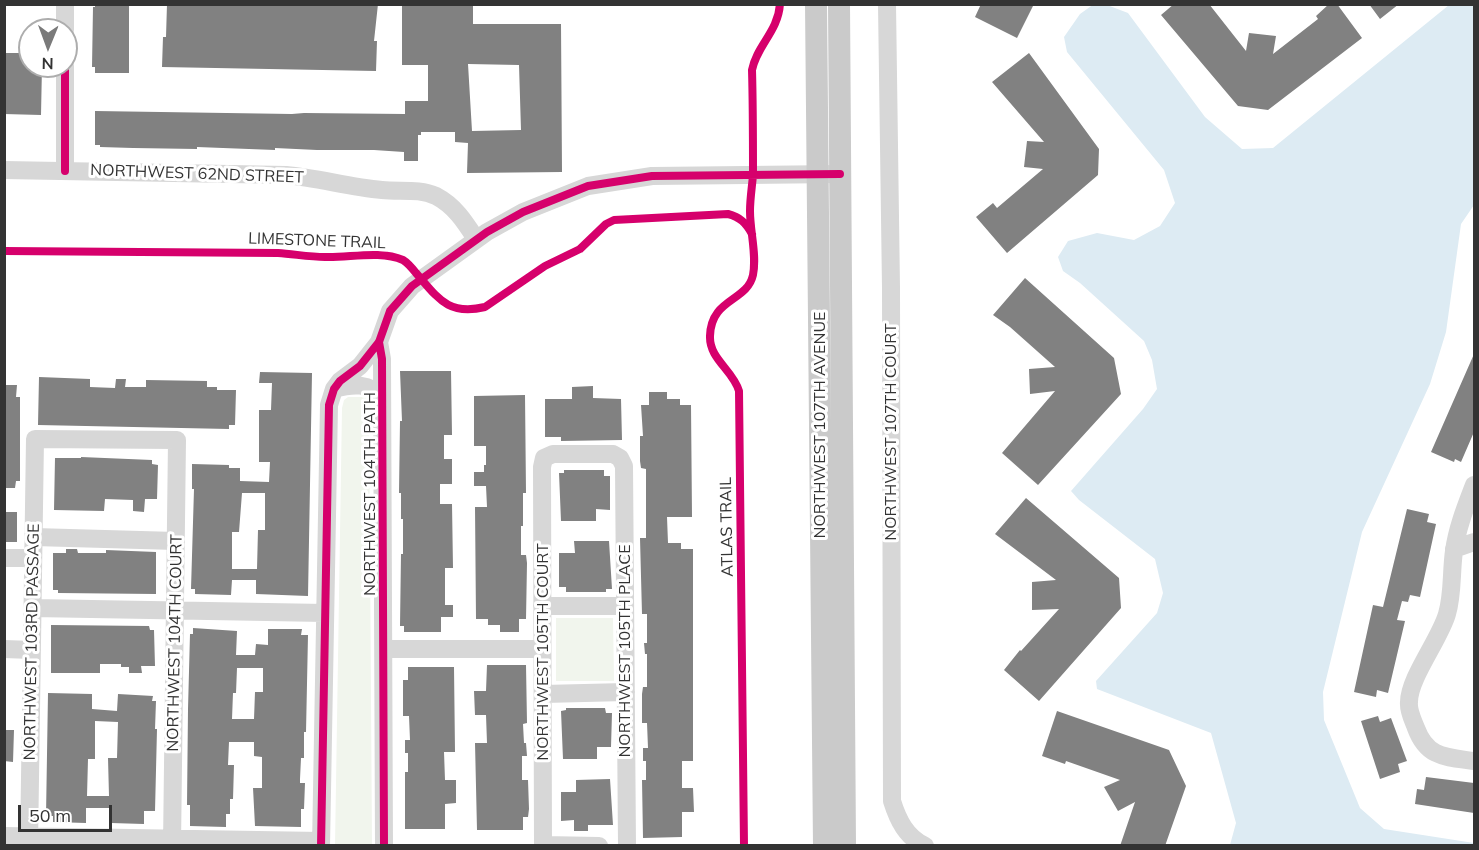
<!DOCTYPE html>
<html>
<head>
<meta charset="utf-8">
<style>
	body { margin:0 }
	#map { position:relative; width:1479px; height:850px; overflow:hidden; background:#fff; font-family:Mulish,sans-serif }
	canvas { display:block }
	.frame { position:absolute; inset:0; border:6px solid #333; pointer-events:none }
	.north { position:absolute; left:18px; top:18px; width:60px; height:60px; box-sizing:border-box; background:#fff; border:2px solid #adadad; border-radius:50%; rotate:181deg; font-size:16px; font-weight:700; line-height:24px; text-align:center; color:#333 }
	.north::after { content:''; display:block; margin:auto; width:21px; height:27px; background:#7a7a7a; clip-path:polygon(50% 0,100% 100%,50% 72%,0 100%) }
	.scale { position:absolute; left:18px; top:805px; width:94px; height:27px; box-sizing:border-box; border:3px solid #333; border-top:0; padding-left:8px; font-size:18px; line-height:21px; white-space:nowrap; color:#333; -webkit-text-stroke:4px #fff; paint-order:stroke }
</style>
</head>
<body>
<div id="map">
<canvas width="1479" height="850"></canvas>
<div class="frame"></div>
<div class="north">N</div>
<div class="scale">50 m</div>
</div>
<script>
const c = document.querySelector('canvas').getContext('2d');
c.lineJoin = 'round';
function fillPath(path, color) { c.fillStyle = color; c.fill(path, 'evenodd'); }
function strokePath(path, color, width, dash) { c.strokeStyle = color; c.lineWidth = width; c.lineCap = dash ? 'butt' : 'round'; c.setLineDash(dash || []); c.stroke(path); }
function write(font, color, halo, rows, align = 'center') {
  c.font = font + ' Mulish,sans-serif'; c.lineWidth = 6; c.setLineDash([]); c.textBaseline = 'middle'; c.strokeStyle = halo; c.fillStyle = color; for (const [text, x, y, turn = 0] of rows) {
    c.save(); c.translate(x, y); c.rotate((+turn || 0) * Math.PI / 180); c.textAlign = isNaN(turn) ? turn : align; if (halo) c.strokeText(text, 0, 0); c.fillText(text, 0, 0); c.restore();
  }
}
fillPath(new Path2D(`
	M348 397H369L372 845 335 846 342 408 344 400Z
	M556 618H613L614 681H556Z`), '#f1f5ed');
fillPath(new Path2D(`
	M1094 4 1107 5 1128 13 1205 117 1242 149 1273 148 1449 5H1474V205L1461 224 1446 332 1430 384 1362 532 1323 692 1324 720 1360 808 1384 829 1474 843V845H1230L1236 823 1211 733 1097 689 1096 681 1157 613 1163 593 1155 559 1079 500 1071 491 1143 409 1157 389 1152 360 1144 341 1080 283 1063 271 1058 257 1068 241 1097 233 1134 240 1160 226 1175 203 1164 170 1067 52 1064 37 1080 14Z`), '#ddebf3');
fillPath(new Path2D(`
	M95 4H129V73H95V67H92L93 7H95Z
	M167 4H378L374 41H377L376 71 162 67 163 37H166Z
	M402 4H473V24H561L562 172 467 173 468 143 455 142V132H421V135H418V161H404V152L374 150H317L275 148V150L197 147V149L133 148 100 147V145H95V111L292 114 304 113 405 114V101H428V65H402ZM468 64 519 65 521 130 472 131Z
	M981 4H1034L1017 38 975 17Z
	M1174 4H1209L1246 51 1249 33 1276 36 1273 54 1318 19 1316 16 1329 4H1337L1362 38 1268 110 1238 106 1161 15Z
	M1369 4H1399L1380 19Z
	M4 53H30V66H42L41 115 4 114Z
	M1029 53 1099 149 1098 175 1007 253 976 217 993 203 997 208 1043 169 1024 167 1027 141 1044 142 992 82Z
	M1025 278 1114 358 1121 394 1038 485 1002 453 1055 391 1030 394 1029 369 1055 367 1010 327 993 315Z
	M1474 354V432L1461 462 1455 459 1454 462 1431 452Z
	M400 371H451L452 435H444V459H452V484H440V504H452L453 568H445V605H453V617H441V632H404V626H400L401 554H403V519H401V493H399L400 421H402Z
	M260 372 312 373 308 596 256 594V580H232L231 595 195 594V589H191L194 489H192V464L229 465V468H240V481L269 482 270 462H259V410H271L272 383H259ZM242 493H265V530H258L257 569H232V532H239Z
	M39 377 90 379V387L115 388 116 379H126L125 387H146V380L207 381V387H217V390H236L235 425H229V429L38 425Z
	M4 385H17L16 397H20V481H16L15 488H4Z
	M593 386V398L621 399 622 440 561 441V437H545V399H572V387Z
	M649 392H667V399H680V405H691L692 517H667L668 543H681V549H693V761H682V788H693L694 812H682V837L643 838 642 780H646V761H643V748H648L647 723H642V694L643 687H647V654H645L644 643H647V614H642L640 538H646V469L641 468 640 461V436H643L641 405H649Z
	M525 395 526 493H523V526H521V555H526L527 563 526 619H519V632H500V625H488V619H476L475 507H487L486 486H474V472H484V465H486V446H474V396Z
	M81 457 152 460V464L158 465 157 499H145L144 512 133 511V500L105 499 104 511 54 510 55 458H81Z
	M564 470H604V476H610V510L596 509V521H561L559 473H564Z
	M1026 498 1119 578 1121 608 1039 701 1004 670 1020 650 1021 651 1059 609 1032 610V582L1056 580 995 534Z
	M1407 509 1429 514 1427 522 1436 524 1420 597 1410 595 1408 602 1402 601 1397 620 1405 621 1388 693 1377 690 1376 697 1354 692 1373 605 1383 607Z
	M4 512H17V542H4Z
	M574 541H609L612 589H606V592H566V587H559V553H575Z
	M66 549H77L78 553H106V550L156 552V594L58 593V590H53V553H66Z
	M51 625 149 626 150 630H154L155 666H141L142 673H129V667H121V664H100V673H51Z
	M193 628 237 631 236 655H255L256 644 268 645V629H302L301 635H308L306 732H304V758H301L300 779V783H305L304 809H301V827L255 826 253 788H262V757L254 756V742H229L228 765H234L233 799H230V814H226V827L190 826V805H187L188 709 190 634H193ZM237 668H263V692H255L254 719H232L233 693H236Z
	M487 665H526L527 723 523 724 524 743H526L527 756H522V780H528L529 809 528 817H523V830H477L475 743H487L486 715H475L474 691H486Z
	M408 667H454L455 752H444L445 780H456V803L445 804V829H405V772H408V753H405V740H410L409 716H403V680H408Z
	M48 693 92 694V709L117 711 118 694 153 696 152 701H156L155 729H157L155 811H144V824L111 823 112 808H86V823L53 822V816H46ZM95 721 118 722 117 758H108L109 796H87L88 759H95Z
	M566 708H605L606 713H612L611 747H597V759H563L561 711 566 710Z
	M1057 711 1169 750 1186 786 1165 846H1120L1135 802 1118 811 1104 787 1120 780 1066 761 1065 764 1042 756Z
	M1378 716 1380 722 1391 718 1407 761 1398 764 1400 772 1380 779 1361 721Z
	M4 730H14L13 762 4 761Z
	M1426 777 1474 783V813L1415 804 1417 789 1424 790Z
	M610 779 613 825H588V831H574V820L561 821V792H576V780Z`), '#818181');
strokePath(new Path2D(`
	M887 4 891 288 892 801C898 820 906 837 925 846
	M65 30V4
	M4 170 286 175C318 178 349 187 382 190 400 192 419 188 436 196 455 206 465 222 476 239
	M65 171V66
	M379 342 382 359 384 846
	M334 389C352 384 370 382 382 398
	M1474 485C1466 506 1457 528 1454 551 1451 572 1453 594 1447 614 1440 639 1409 678 1409 702 1408 711 1413 720 1416 728 1427 758 1446 757 1474 761
	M34 537 176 541
	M1454 549 1474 542
	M4 558H33
	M542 606H625
	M33 608 325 613
	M4 649 32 650
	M384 649H542
	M543 694 626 692
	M4 836 321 841
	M543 845 599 846
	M29 846 35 439 177 440 172 846
	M321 846 329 405 334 389 340 381 360 366 379 342 390 311 412 286 487 232 523 212 588 186 652 176 840 174
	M543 846 542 467 544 458 553 454H613L620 458 624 466 627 846`), '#d7d7d7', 18);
strokePath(new Path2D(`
	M816 4 824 846
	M839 4 845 846`), '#cacaca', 22);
strokePath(new Path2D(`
	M65 171V66
	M4 251 278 253C294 254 309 257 325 257 349 258 380 250 403 260 408 263 412 268 416 273 438 298 448 316 485 307L545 266 580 249 606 224 614 220 728 214C740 217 746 223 752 234
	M379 342 382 359 384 846
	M321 846 329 405 334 389 340 381 360 366 379 342 390 311 412 286 487 232 523 212 588 186 652 176 840 174
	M744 846 739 391C733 370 709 359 710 336 711 298 747 302 753 275 757 255 750 232 750 211 750 199 752 187 753 175 753 140 753 105 752 70 757 45 778 32 780 4`), '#d6006c', 8);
write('16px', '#333', '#fff', [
	["NORTHWEST 62ND STREET",197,174,2],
	["LIMESTONE TRAIL",317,241,2],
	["NORTHWEST 107TH AVENUE",820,425,-90],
	["NORTHWEST 107TH COURT",891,432,-90],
	["NORTHWEST 104TH PATH",370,494,-90],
	["ATLAS TRAIL",727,527,-91],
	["NORTHWEST 103RD PASSAGE",32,642,-89],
	["NORTHWEST 104TH COURT",175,643,-89],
	["NORTHWEST 105TH PLACE",625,651,-90],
	["NORTHWEST 105TH COURT",543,652,-90]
]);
</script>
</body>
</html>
